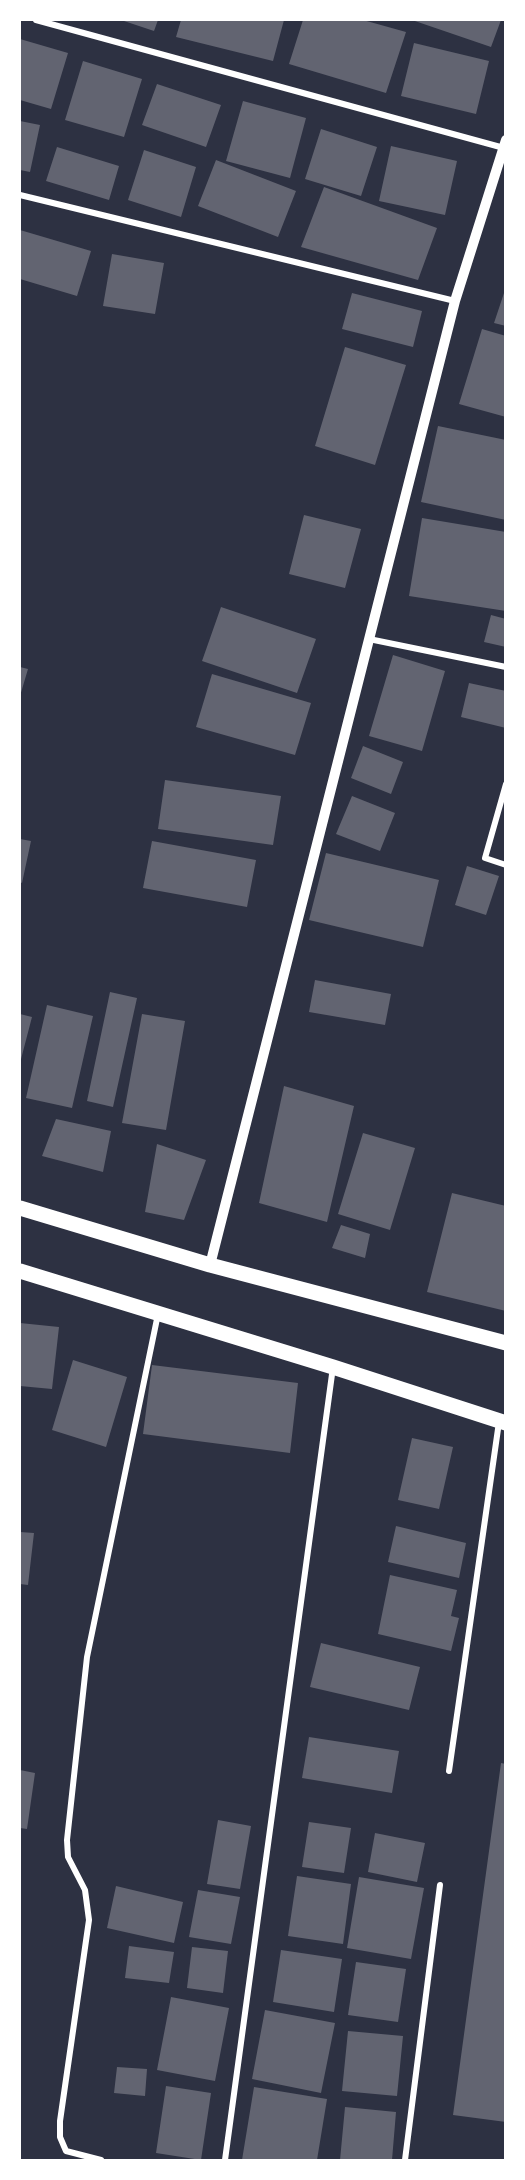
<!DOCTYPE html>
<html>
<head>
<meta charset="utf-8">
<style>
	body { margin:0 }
	#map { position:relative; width:525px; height:2180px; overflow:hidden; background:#2d3142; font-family:"Golos Text",sans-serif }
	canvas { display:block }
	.frame { position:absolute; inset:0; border:21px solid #fff; pointer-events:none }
</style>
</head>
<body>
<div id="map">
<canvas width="525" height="2180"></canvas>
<div class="frame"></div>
</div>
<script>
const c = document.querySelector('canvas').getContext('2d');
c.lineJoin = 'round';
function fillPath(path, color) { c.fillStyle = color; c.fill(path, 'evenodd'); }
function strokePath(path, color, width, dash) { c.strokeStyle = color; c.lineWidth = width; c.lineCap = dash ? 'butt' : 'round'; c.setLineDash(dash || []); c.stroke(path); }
fillPath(new Path2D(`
	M121 20H158L154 31Z
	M181 20H284L273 61 176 37Z
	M303 20H363L406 32 386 93 289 64Z
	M412 20H501L491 47Z
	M20 39 68 53 51 109 20 100Z
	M414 43 489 61 476 114 401 96Z
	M83 61 142 79 124 137 65 120Z
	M157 84 221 105 206 147 142 125Z
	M243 101 306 118 290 178 226 161Z
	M20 121 40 125 30 172 20 170Z
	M321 129 377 147 361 196 305 179Z
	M391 146 457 161 445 215 379 201Z
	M57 147 119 166 109 200 46 181Z
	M144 150 196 167 181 217 128 200Z
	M216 160 296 191 278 237 198 206Z
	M324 187 437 228 418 280 301 247Z
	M20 230 91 251 77 296 20 279Z
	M112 254 164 263 155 314 103 306Z
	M506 287V326L494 323Z
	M352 293 422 311 413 347 342 329Z
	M482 329 506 336V417L459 404Z
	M345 347 406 365 375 465 315 446Z
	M438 426 506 440V520L421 502Z
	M304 515 361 529 345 588 289 574Z
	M422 518 506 532V611L409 596Z
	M221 607 316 639 297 693 202 661Z
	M491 615 506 619V647L484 642Z
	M393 655 445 671 422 751 369 736Z
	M20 667 28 669 20 696Z
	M212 674 311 703 295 755 196 727Z
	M469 683 506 691V728L461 717Z
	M363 746 403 762 391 794 351 778Z
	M165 780 281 796 273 845 158 829Z
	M352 796 395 813 380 851 336 834Z
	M20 839 31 841 22 883 20 882Z
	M152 841 256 860 247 907 143 888Z
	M326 853 439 880 423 947 309 920Z
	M467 866 499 876 486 915 455 905Z
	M315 980 391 994 385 1025 309 1012Z
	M110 992 137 998 113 1107 87 1101Z
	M47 1005 93 1016 72 1108 26 1098Z
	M20 1014 32 1017 20 1063Z
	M142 1014 185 1021 166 1130 122 1123Z
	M284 1086 354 1106 327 1222 259 1203Z
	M56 1119 111 1131 103 1172 42 1156Z
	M363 1133 415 1148 390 1230 338 1214Z
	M157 1144 206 1160 184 1220 145 1212Z
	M452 1193 506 1206V1311L427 1292Z
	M341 1225 370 1234 365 1258 332 1248Z
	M20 1323 59 1327 52 1389 20 1386Z
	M73 1360 127 1377 106 1447 52 1430Z
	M152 1365 298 1383 290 1453 143 1434Z
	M412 1438 453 1447 439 1509 398 1500Z
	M396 1526 466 1543 459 1578 388 1562Z
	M20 1532 34 1533 28 1585 20 1584Z
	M390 1575 457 1590 451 1616 459 1618 451 1651 378 1634Z
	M321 1643 420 1667 409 1710 310 1687Z
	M309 1737 399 1751 392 1793 302 1778Z
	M501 1763 506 1764V2122L453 2115Z
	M20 1770 35 1773 27 1829 20 1828Z
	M218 1820 251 1826 240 1889 207 1884Z
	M309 1822 351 1828 344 1873 302 1867Z
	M375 1833 425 1843 417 1882 368 1872Z
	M297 1876 351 1884 343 1944 288 1936Z
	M359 1877 424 1888 411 1959 347 1948Z
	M116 1886 183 1902 174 1943 107 1928Z
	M198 1890 240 1897 231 1944 189 1937Z
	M129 1946 174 1952 169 1983 125 1978Z
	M192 1947 228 1951 223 1993 187 1988Z
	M281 1950 342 1959 334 2012 273 2002Z
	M356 1962 406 1969 398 2022 348 2015Z
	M171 1997 229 2008 215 2081 157 2070Z
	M265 2010 335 2023 321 2093 252 2079Z
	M348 2031 403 2036 397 2096 342 2091Z
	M117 2067 147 2069 145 2096 114 2093Z
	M166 2086 211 2093 201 2160 156 2153Z
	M254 2087 327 2099 317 2160H242Z
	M345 2107 396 2112 392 2160H340Z`), '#626471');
strokePath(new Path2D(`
	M36 20 504 148
	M20 195 455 301
	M369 639 506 667
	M506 784 485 858 506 865
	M449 1771 499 1422
	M101 2160 66 2151 60 2137V2121L89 1920 85 1890 68 1857 67 1840 87 1657 158 1314
	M225 2160 333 1367
	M405 2160 440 1885`), '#fff', 6);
strokePath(new Path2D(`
	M210 1265 455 301 506 140`), '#fff', 10);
strokePath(new Path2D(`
	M20 1208 210 1265 506 1343
	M20 1271 333 1367 506 1423`), '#fff', 15);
</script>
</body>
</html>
